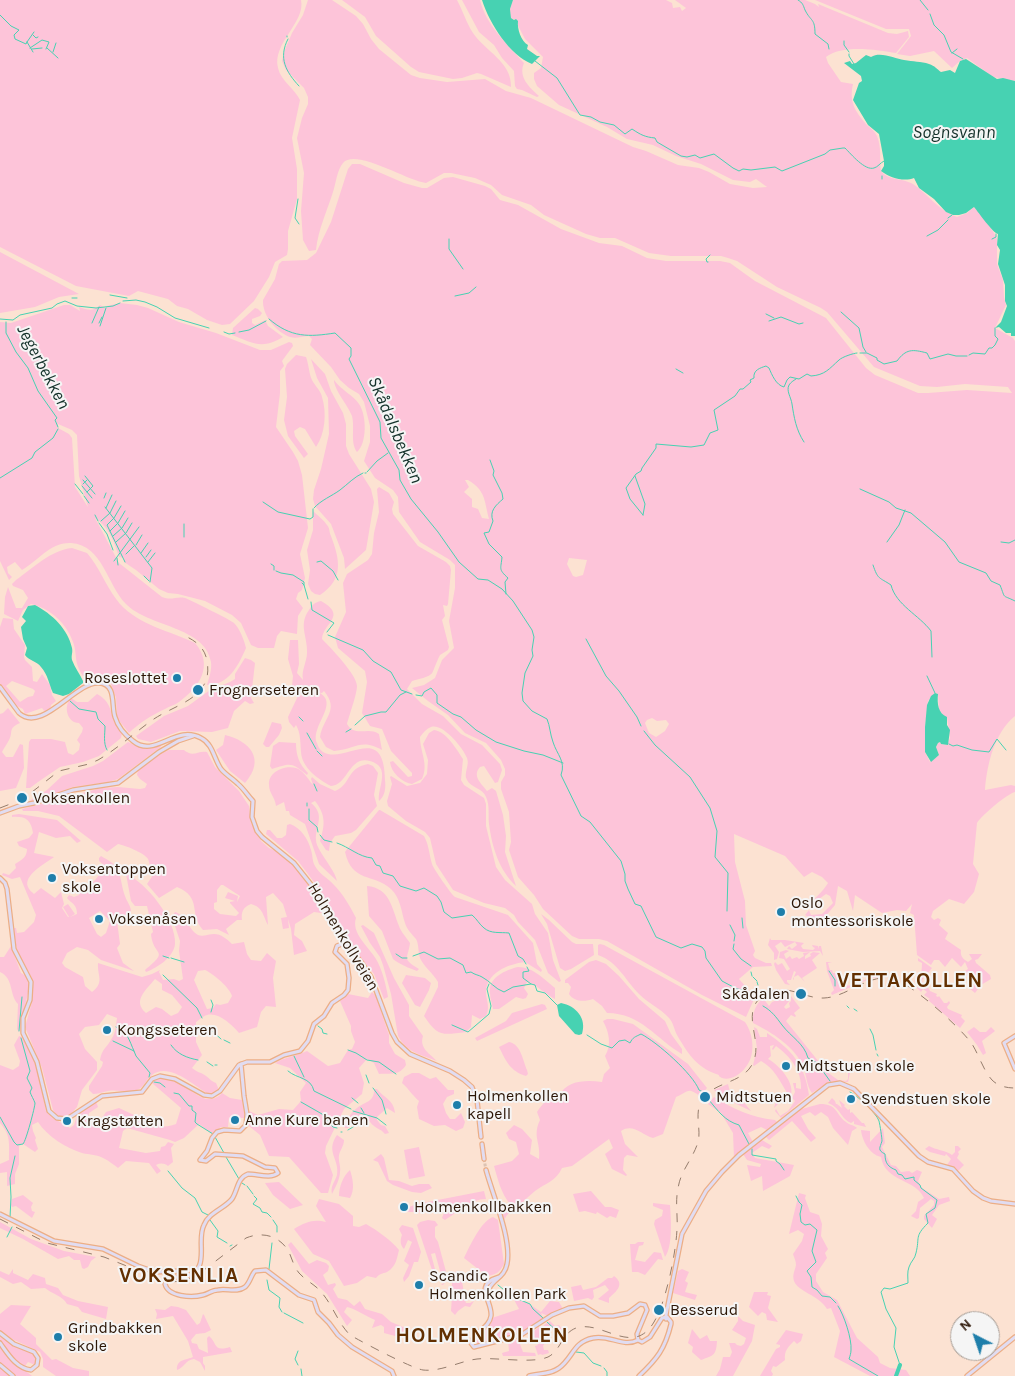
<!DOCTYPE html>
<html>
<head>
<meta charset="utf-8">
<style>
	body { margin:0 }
	#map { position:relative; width:1015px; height:1376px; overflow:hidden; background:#fce2d2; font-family:Karla,sans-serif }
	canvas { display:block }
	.north { position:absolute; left:950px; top:1311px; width:50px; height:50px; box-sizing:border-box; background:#f5f5f5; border:1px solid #a59c95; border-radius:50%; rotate:319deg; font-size:14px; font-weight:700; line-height:20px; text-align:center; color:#2c1606 }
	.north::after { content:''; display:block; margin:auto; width:18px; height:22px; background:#1e7eaa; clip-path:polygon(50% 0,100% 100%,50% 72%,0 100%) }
</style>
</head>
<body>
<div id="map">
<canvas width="1015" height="1376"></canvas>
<div class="north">N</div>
</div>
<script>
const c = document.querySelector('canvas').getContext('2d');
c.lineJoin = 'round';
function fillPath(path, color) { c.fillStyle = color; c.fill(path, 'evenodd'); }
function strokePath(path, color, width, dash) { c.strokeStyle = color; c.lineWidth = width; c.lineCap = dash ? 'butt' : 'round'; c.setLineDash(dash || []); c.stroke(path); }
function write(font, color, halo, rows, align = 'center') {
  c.font = font + ' Karla,sans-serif'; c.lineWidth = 4; c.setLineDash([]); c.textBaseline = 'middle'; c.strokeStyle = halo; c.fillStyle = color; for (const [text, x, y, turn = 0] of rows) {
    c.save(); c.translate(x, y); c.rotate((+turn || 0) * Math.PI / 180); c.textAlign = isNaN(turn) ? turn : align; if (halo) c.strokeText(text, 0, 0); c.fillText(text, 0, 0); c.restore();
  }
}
fillPath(new Path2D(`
	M0 0H301C306 22 272 43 278 68 281 81 295 89 300 100L292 138 297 169V199L288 231V249L287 255 275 262 269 277 254 301 230 324 222 325 207 320 188 309 177 306 168 299 138 291 129 296 76 286 0 247Z
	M308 0H332L356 16 363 24 371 39 379 49 411 75 420 78 447 82 485 79 506 91 531 98 633 147 646 151 678 165 699 168 709 172 730 184 753 188 767 187 756 179 750 182 733 180 701 164 676 156 653 145 627 139 607 127 559 105 537 86 534 79V73L541 68 543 57 525 39 515 20 511 18 510 9 513 0H666L672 3 673 8 680 7 682 11 686 8 675 0H805L815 4 819 7 818 4 888 33 897 34 908 31 909 37 896 53C878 50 842 44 826 57L828 63 841 82 853 84C849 102 855 111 866 124 870 128 874 130 877 136 882 148 879 158 881 171 889 181 903 178 913 184 929 195 939 211 957 217L967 213 974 207 986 220 997 238V264L1003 280 1004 297 1006 305 995 328 1013 338 1015 341V716C994 733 987 765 985 790L1011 785 1015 786V792C1007 794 982 815 977 823L973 864 979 874 974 892 964 904 949 899 933 911 931 917 934 920 938 918 941 920 939 925 948 933 945 939 961 950C960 956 963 959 968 962L972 959 969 954H982L978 959 975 960 976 963 990 975 991 979 981 985 975 993 969 988 975 982 971 974 964 977 961 979 959 977V975L968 969 965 962 961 967 952 958 945 967 939 960H934L931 965 917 955 914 915 910 913 912 904 906 911 897 910 882 913 855 895 853 911 847 891 838 886 835 905 824 918 828 926 827 928 805 915 809 910 811 915 822 914 833 903 830 896 826 894 807 908C814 898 822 893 828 883L822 877 812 872 804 877 785 856 734 834 735 862 745 901 746 925 755 951 753 955 755 958 766 963H771L772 966 753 967 739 979 755 997 746 1017 702 995 607 941 599 939H579L572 936 543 909 534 895 518 877 509 850 511 842 509 812 501 789V782L505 775V769L501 760 486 743 465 733 448 715 428 701 412 688 424 685 435 678 442 660 454 648 449 621 455 588V565L450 560 420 542 399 512 398 497 393 490 375 478 364 461 370 442V426L364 402 359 394 349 388 340 380 331 367 310 345 312 339 309 336C303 336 297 339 290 337 276 332 262 315 263 300L275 279 279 264 282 261 307 260 316 253 331 222 348 169 352 164H360L404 183 422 188H427L444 178 453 177 485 186 491 189 500 200 518 205 561 229 599 243 622 246 647 258 666 261H720L730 263 755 281 826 318 866 368 875 375 918 393H928L967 390 1012 393 1008 387 965 384 937 387 920 386 874 367 827 312 821 308 777 287 737 261 728 258 721 256H671L649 253 615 238H600L586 234 544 215 531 205 502 195 491 185 475 178 451 173H444L426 183C407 181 356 148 343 163 337 170 336 183 333 192 327 211 318 230 316 250L309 251 303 240 301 211 304 173 297 138 302 118 308 104V97L304 88 286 70 282 61 284 52 292 33 303 15ZM465 480H468C486 491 484 500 489 519L482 518 478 509 472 507V499L464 492 469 487ZM569 558 587 560 583 575 576 577 573 576 567 564ZM935 693 938 694 939 710 944 716 942 717H947L950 738 947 745 941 744 940 742 938 743 936 747 939 755 930 762 925 752V727L928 701ZM652 718 657 721 666 720 669 724 665 731 656 737 649 733 645 723 647 720Z
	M342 0H457C463 11 466 22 473 33 485 51 512 62 511 87L481 74 477 73 462 78 453 79 419 72 411 67 376 36 365 17Z
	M462 0H480C486 25 507 44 524 63 518 77 529 87 539 96L537 97 522 90 517 89 515 86 514 71 502 58 494 45 479 32Z
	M815 0H1015V81L993 77 967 58 960 61 952 68 934 51 910 56 897 54 911 36 909 29H886Z
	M0 252 79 294 59 297 35 307 0 313Z
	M120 303 137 305 148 308 179 322 216 333 260 350H271L289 342 292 343 293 346 282 361 284 366 280 371V393L276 427 293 452 298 461 302 475 308 528 300 554 305 578 302 590 298 593 296 599 303 608 298 616 297 634 281 631 277 636 274 648H258L251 645 241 623 232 615 205 601 178 594 168 593 159 589 136 570 124 562V558L119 557C114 541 109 527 95 518L119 563 162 597C172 601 176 596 185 598 190 600 231 620 234 623 240 629 244 640 246 648 238 666 229 685 207 685 209 678 212 670 211 662 205 626 148 627 126 604 107 585 103 545 71 543 50 542 38 561 22 570L15 562 7 567 8 573 12 577 9 580 0 561V322L11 323 64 305H70L80 311 79 307C88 310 93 312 100 305L106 308 107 306ZM58 424 72 430 77 435 79 476 88 507 75 487 72 438 69 434 58 428Z
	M255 308 258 309 262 313 260 316 252 319V323L255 325 265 320 268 326 283 337C262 350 253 343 232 335L233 328Z
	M296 355 306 357C309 365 309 374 312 380 315 386 321 391 322 397 327 413 325 434 316 447L305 429 300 427 294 431 295 436 308 454 304 458 288 436 284 420 287 397 285 369 287 364Z
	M311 359 325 374 331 391 343 413 346 424V446L349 454 371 489 374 502 366 550 345 569 344 558 331 524 315 506 313 499 314 490 321 469 329 434 328 398 317 378Z
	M334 380C341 390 353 395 359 404 367 415 367 444 357 452 350 443 355 428 352 416 348 405 334 390 334 380Z
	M379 487 389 493 394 502 392 509 393 514 418 546 446 562 450 566 451 570 448 604 447 606 443 605 445 616 442 620 449 647 448 650 440 655C429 677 438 674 412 681L407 689 422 704 443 716 461 734 482 745 500 764 502 770 498 782 495 783 484 766 480 767C472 776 481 783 487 791L492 788 496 791 503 815 506 836 505 852 516 886C499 870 492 847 489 824 488 816 490 805 486 797 483 788 471 788 467 780 463 774 470 765 467 758 463 748 443 723 431 727 426 729 423 733 420 737 420 752 429 764 422 779L412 784C401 782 391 772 390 762L393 761 408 777 412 776V773L391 751 382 729 370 726 362 713 367 682 365 671 338 648 335 637 346 612 343 583 347 574 368 560 372 554 374 533 379 512 377 489Z
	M313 511C317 515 324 520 327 525 330 528 329 532 331 536 340 560 344 579 320 595L315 594 311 591 308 584 310 570 307 550 313 530Z
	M72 548 87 553 91 558C102 573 108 590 120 604 139 625 170 631 195 643 214 665 200 687 179 702 175 705 170 706 165 709 152 715 139 723 129 733L117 718 116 698 111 684 103 677 83 676C73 661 78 656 73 642 67 624 50 608 31 604L23 610 18 621 4 614 5 597 8 587 16 608H22L28 598 23 590 13 586 12 584 16 580C33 568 51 550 72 548Z
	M321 601C348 616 323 623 322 639 331 648 357 675 357 686 357 694 349 716 347 724 355 738 368 726 379 734L382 750C361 738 356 749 334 751L326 747 320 737C323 718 340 710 324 691L322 693 310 691 291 696 293 676 288 659 290 640H298L299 664 297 673 303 680C301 670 307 662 307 653 308 637 298 625 309 610 312 605 315 602 321 601Z
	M3 618 13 619 14 629 25 645 24 657 25 660 32 667 33 681 37 682 42 674 50 685 52 695 56 701 51 705 50 710 45 712 42 708 25 714 23 709 15 705 0 684V627ZM12 681 33 689 35 691 33 696 28 697 20 702 6 686Z
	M245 658 251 660 255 663 251 698 254 703 250 704 245 701 234 711 228 728 212 732 180 731 151 742 138 739 136 736 164 716 188 706 210 690 230 682 235 679V674Z
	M318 692C341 703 310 726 317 743 318 747 320 750 323 752 345 765 384 721 385 780 386 788 385 796 379 801 377 788 392 767 370 761 349 755 348 785 331 786 318 779 302 768 301 752 300 742 301 734 296 725L294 728 289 722 288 717 298 696 309 693Z
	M97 694C115 703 108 718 122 733L121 738 99 756 83 762 60 767 38 782 30 788H26L29 742 31 739H51L65 742 68 753 73 755 79 750 80 744 77 740 82 732 83 728 79 723C67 723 63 706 71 698L77 702H88Z
	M8 708 20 723C7 729 14 731 9 740 7 744 4 748 2 752L6 757H13L20 744 23 745 24 768 16 788 0 791V714L3 713Z
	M272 722 281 724 282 728 279 735 269 747H266L263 744Z
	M434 730C446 731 457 750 463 759L461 780 464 785 484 798 486 804V826L496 867 505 880 532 904 535 914 548 933 553 960 561 981 559 982 548 973 535 940 518 922 514 915 505 908 484 903 453 890 436 864 430 838 425 832 406 821 388 806 387 801 392 784 390 777 391 776 407 786 420 783 427 774 428 760 423 744 429 733Z
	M225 735C250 741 266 759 245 783L230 771 216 750 223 745Z
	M128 742C140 748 148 751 161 745V747L118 779 109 782 73 787 28 804V802L47 790 62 776 93 766 103 761Z
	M279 742 296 743C296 755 299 764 308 773L307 775C291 762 291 763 272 769L270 766 273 746Z
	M169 750H184C193 758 198 750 207 752L215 767 239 791 249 806 251 823 261 841 269 848 280 853 290 861 300 872 321 901 324 910 321 913 314 912 295 924 294 935 302 941 307 951 294 955 291 929 288 919 289 928 283 929 281 918 287 917 283 904 273 893 266 897 268 925C263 916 263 907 251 904 243 907 241 912 242 920H237L226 929 229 935 217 929 203 930C188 913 203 898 177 887L159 898 147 884 153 875C148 869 151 865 148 859 145 853 124 845 118 844L107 852 59 816 38 811H23L22 809 101 788 118 787 140 789 145 788 147 784 140 779 137 775 138 770 154 757ZM221 885H223L240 896 237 902 238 896 228 892 225 898 235 901 230 902V903L239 913 236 916 220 914 214 909V903L217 902V890Z
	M368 764 373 766 378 773 374 795 377 806 356 830 351 833 335 836 330 843 329 851 326 850 320 841C325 825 326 815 315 801L311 803C326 815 315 826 316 840 316 850 335 869 337 881L319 864 305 824 290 815 289 811H286L284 802 276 806C275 797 269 793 269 785 268 772 284 765 296 768 303 770 308 779 313 785L311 779 312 777 320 784 335 791C351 785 346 768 368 764Z
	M379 810H380L424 836C429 845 429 854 432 864 433 868 451 894 455 897L508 915 533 943 537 964 542 970 541 972 525 962C508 964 485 973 486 994 487 1002 490 1008 486 1016L480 1019 472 1015 471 1027 466 1032C442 1035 438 1037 424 1016L438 987V982C433 973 424 967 420 958 418 952 419 944 416 939 412 934 407 930 405 923 401 911 401 899 391 889 373 873 352 883 345 852L348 848Z
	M19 814 57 820 81 841 77 843 70 836 56 838 39 832 34 853 54 857C46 863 23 875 28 887 29 890 32 892 34 894L41 888 55 898 61 892 64 904 62 908 68 917H69L63 907 68 904 75 914 70 917 77 914C77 904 72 904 67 898L69 895 74 897 79 895 80 891C92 886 98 877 105 866L99 861V858L101 856C106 859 114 863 117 868 121 875 122 889 125 896 127 902 131 906 131 911L117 921 120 944 117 948 123 963 134 971 101 960 88 950 77 947 67 953 62 963 65 967 83 977 85 986 92 992C105 982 97 976 98 963L142 977 152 974 160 970 159 972 163 980 174 979 179 981 183 979 179 951 180 941 172 917 175 912C187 916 188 929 198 935 203 937 209 934 214 934 221 934 227 939 232 944L244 942 247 954 251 960 261 961 267 953 276 961 273 978 276 1007 266 1006 261 1012 257 1027 239 1033C232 1025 219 1012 207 1015 203 1016 199 1020 196 1022V1042L202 1055 192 1068C198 1073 201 1072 206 1076 210 1079 211 1081 216 1083L219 1090 214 1093 208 1094C193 1085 169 1062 152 1075 146 1079 145 1086 139 1089 130 1094 118 1089 108 1091 102 1092 98 1094 93 1094L89 1090V1086L102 1066 103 1062 100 1060C102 1048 107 1048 112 1038 116 1033 116 1024 117 1018L107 1014 99 1025 85 1027 79 1034 85 1049 97 1062V1070L82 1090 77 1107 71 1114 63 1118 56 1115 53 1110 42 1068 25 1027 32 1002V978L17 951 13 928H16L17 933 24 932 34 922 36 915 20 877 12 879 2 875 3 873 9 875 16 868 15 864C22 860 27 857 27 849L19 846 17 842 29 838 33 833C31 820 26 816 12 817V815ZM100 911 110 921 106 933 101 937 97 934 89 918ZM205 970C214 974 230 988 232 996L228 1003 220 1005 216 1004 213 1008 207 1009 194 980 198 971ZM155 979 162 984V990L172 995 182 1007 178 1013 171 1016 162 1009 156 1007 146 1013C132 1001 146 990 155 979Z
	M290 824C301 828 308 839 311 850 313 856 312 861 315 866 319 874 328 878 334 885 343 894 350 906 356 918 351 933 368 946 376 959 382 969 386 985 388 997L384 999 374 974 344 937 320 890 298 861 266 834 267 830H270L277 838H282L286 835 287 825Z
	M126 874C146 882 177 921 175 944 174 957 157 968 146 972L145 970C171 949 153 957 151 934L153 932 147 906H135L131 901Z
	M367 886C390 888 392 908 399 926 401 932 406 937 410 943 408 959 401 958 419 969L417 971C411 969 397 963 393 959L382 931 369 916Z
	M541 914 549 920 572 942 576 944H593L594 955 571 969 565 971 560 968 547 924Z
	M363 925 374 933 394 978 409 1005V1016L423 1036C419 1048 430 1054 437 1061 421 1055 406 1052 398 1036L391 994 383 965 380 957 370 943 361 926Z
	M770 938 771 940H785L804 943 801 946 803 949 813 950 815 948 813 947 812 945 818 946 819 949V946H821L823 956 820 951 803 952 787 949 789 946 792 949 797 945 795 942 785 947 781 942 775 946 779 952 777 959 774 960V953L768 945Z
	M600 944 604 945 745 1022C754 1035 756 1056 745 1068 741 1074 730 1081 722 1078 716 1075 722 1076 716 1074 696 1067 687 1052 677 1035 674 1029 673 1022 669 1018 660 1008 648 1003 639 994 625 980 618 962 598 955V945Z
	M11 946 21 973 26 976 28 981 29 989 19 1032 17 1029 18 1004C9 995 14 978 0 972V957H4Z
	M786 950 789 951 784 954 786 959 790 956 792 959 797 957 799 959 804 956 803 953 810 952 805 956V959L811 956 810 954 813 952 820 953 812 960 817 968 802 978 805 982 798 975 794 977V980L793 979 796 972 794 971 791 980H787V982L790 985 785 984 776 970 774 964 775 962 778 965 782 963 787 971 790 969 784 959 779 958 780 952Z
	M918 958 932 968 928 973 929 976 928 977 925 976 922 980 923 984 925 986 926 984 930 991 937 994 936 996 938 997 939 996 944 1003H947L949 1001 950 1003 947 1007 948 1009 962 1015 961 1017 965 1021 960 1028 928 1000 930 999 924 995 927 992 923 989 921 992 917 988 919 984 914 981 916 979 920 981C921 975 922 968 922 963L918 961Z
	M596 960 606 964 619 976 639 999 665 1021 671 1034 682 1049V1054C656 1039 641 1013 607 1013L602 1006 593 999C585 1002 574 1002 569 994L571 987 568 983H565V980L589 962Z
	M826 962H832L828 963 830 970H832L833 973H836V976H838L841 982H843L844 986 853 985 876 975 888 976 872 978 832 995 831 993 834 990 827 971Z
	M518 967C533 967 544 979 555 988V999C547 995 534 983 527 982L524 988 528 994 526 998 523 999 516 997 499 1009H493C492 1004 490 998 490 993 488 977 506 970 518 967Z
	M406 975 425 978 431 983 429 990 420 1007 415 1005 402 983Z
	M372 992 376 996 389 1035V1043L395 1054 405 1060 406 1065C399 1076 391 1073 379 1074L374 1063 367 1059 359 1068 364 1083 362 1094 344 1109 326 1146 325 1153 333 1175 328 1193H321L289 1157 269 1156 260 1135 249 1126V1111L258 1115 279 1109 293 1110 301 1101 300 1092 306 1083 290 1068 275 1063C285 1057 296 1056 307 1051L328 1066 340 1063 348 1050 352 1049 355 1042 351 1031V1026L340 1001 348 994 368 998Z
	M787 996H790V1000L784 1007 786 1009 790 1007 789 1003 791 1001V996L800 1008 794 1013 796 1016 795 1017 791 1015 786 1021 827 1072 838 1080 846 1081 848 1079V1073H850L848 1082C829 1079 826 1084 812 1093 806 1085 807 1075 803 1067 796 1047 771 1032 753 1023 752 1013 756 1004 763 998L769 1006 772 1002Z
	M542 1004 545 1005 547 1009 477 1041 475 1038 506 1021 512 1013Z
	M607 1019H613L633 1024 688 1064 707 1088 700 1096C687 1087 690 1091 676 1097L663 1134 653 1138C642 1135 633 1123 621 1131L625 1144 638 1157 627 1155 624 1158 623 1170 627 1175 626 1176 612 1169 605 1154 613 1148 609 1139 572 1166 562 1168C556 1181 546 1183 535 1191 525 1199 517 1208 507 1215L504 1220 500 1203 507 1208 510 1204C501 1193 498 1180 494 1166L512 1161 519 1154 516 1142 509 1139 506 1133 514 1125 522 1129 532 1140 530 1154 539 1159C541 1142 532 1137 540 1120L537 1112C542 1104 549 1096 559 1096 567 1080 586 1080 602 1082L604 1074 610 1068 605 1056C612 1045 609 1032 603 1021Z
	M754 1027 757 1029 760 1037H767V1033C792 1050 805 1065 809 1095L781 1118 775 1111 776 1109 780 1116 788 1111 795 1101 792 1098 795 1092 793 1083H796V1088L801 1089C802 1071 790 1056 776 1046L773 1050 772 1049 774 1045 770 1046 771 1056 768 1059C778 1064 797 1084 790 1097L785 1100 786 1102H780L774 1108 776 1101 784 1097 787 1093C780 1081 774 1068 761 1061L754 1066 753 1065 757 1049Z
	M974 1027 980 1032H986L991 1027 995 1031 982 1041 986 1053 983 1055 977 1045 967 1032Z
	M19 1036 22 1037 31 1053 37 1068 46 1111 53 1118 70 1128 74 1125 77 1115 96 1101 98 1107 89 1113 88 1119 92 1125 100 1121 106 1112 119 1108 134 1115 152 1117C157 1128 165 1128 176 1124L181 1108 152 1083C170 1065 193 1098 208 1099 215 1099 218 1097 222 1093L230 1098 242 1100 245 1118H241L240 1123 230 1122 229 1117 228 1127H221L212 1134 199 1124 184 1138 175 1142 170 1140 127 1128 123 1131 119 1148 146 1153 160 1151 161 1147 165 1146 168 1142 174 1144 171 1148 173 1162 168 1166C164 1163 160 1163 156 1165L161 1171 157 1174 149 1163 126 1161 118 1168C114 1165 109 1161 105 1159 97 1154 90 1155 82 1153 66 1148 47 1136 38 1122L32 1125 33 1131 36 1138 35 1140 38 1149 35 1152 23 1144 19 1146V1164L15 1174V1184L7 1186V1172L0 1173V1164L9 1160C9 1144 11 1135 0 1123V1065L13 1070 19 1066 20 1061 14 1045Z
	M509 1042C521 1044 523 1061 527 1070L528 1074 526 1076C510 1071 506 1061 499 1047Z
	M412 1073H419L430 1079 436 1077 448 1090H454V1094L447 1097 443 1104 446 1113 450 1119H455L461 1113 465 1122 463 1128 456 1131 445 1125 434 1126 419 1119 417 1107 419 1101C412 1095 408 1088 402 1083L404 1077Z
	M728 1084 730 1092 737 1094 751 1111 724 1098 714 1090Z
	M374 1089H377C384 1098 394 1100 395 1113L387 1108 377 1117V1120L381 1125 385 1126 389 1133 385 1134C381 1129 379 1130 374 1126 369 1122 367 1117 361 1114L348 1128H345L344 1124C348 1119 351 1112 357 1108 364 1102 375 1102 374 1089Z
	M714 1097C736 1110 750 1117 775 1120L777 1122 767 1130 761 1127 748 1133 753 1142 734 1158 733 1133 721 1113 708 1104Z
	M832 1098 835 1101 836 1104H837L842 1108 839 1100 845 1105 844 1106 848 1110 850 1109V1113L852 1112 862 1123H864L866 1127 854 1124V1121L851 1123C840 1118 841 1108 828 1103Z
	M820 1104C838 1104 835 1114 846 1122 849 1125 854 1125 857 1128L852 1131 848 1145 833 1128 828 1117 821 1112 815 1116 810 1112 801 1116 808 1129 816 1138 811 1142 792 1121 769 1140 766 1137 798 1110Z
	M883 1128 885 1143 882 1147 891 1165 896 1166 901 1172 909 1171 912 1173 917 1170 922 1172 918 1181 922 1188 939 1199 949 1197 950 1201 939 1205 932 1215 937 1219 932 1228 924 1219V1216L934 1205V1201L931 1199 920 1208 919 1218 917 1219 911 1216 916 1211 918 1202 924 1198C916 1179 885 1182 881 1157 869 1154 862 1140 861 1130L870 1131V1142Z
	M337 1135 344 1140C344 1146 340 1150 339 1155 338 1161 341 1166 340 1172 340 1179 335 1188 332 1194 330 1186 335 1182 337 1175 340 1159 325 1152 337 1135Z
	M762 1140 772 1146 769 1149 762 1146 752 1153 755 1158 794 1165 790 1176 763 1191 762 1176 751 1181 747 1165 760 1167 761 1164 747 1160 743 1154Z
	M929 1146C936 1150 945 1150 952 1155L955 1152V1146H958L961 1149 958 1152 959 1154 957 1158 964 1165 958 1171 947 1165 951 1159 946 1154 945 1156 930 1152 925 1149Z
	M419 1147 425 1176 409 1179 404 1150Z
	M381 1154 384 1158 389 1180 399 1181 412 1186 419 1184H429L432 1188 421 1193 412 1192 393 1185 387 1181 378 1162 373 1160Z
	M350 1170C353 1179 355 1190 350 1198L339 1196C339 1187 343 1176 350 1170Z
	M279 1182 303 1205 290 1209 273 1195 265 1183Z
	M484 1191 486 1199C471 1199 457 1213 445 1220L442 1218 446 1208H453L458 1205 419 1212H401V1210L417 1204Z
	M591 1191 605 1207H611L619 1210 616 1218 610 1216 607 1218 597 1212 596 1214 585 1211 579 1212 573 1194Z
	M799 1193 806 1195 805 1198 810 1212 819 1215 822 1224 821 1236 828 1249 825 1253 827 1258 816 1274V1281L823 1292 837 1300 857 1338 878 1357 880 1363 890 1368 906 1370 910 1376H870L834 1357 840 1331 831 1308 827 1309C819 1295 798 1292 794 1281 792 1274 795 1271 796 1265 796 1261 794 1257 793 1254L802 1241 804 1234 798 1230 789 1234Z
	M23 1195 33 1203 31 1207 32 1211 35 1212 32 1218 16 1206 12 1207 11 1205 12 1199Z
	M319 1199 339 1204 353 1216V1226L359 1227 366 1224C378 1231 391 1240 399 1250 397 1258 396 1267 387 1272 382 1274 380 1273 376 1278L367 1276 357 1283 344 1286 329 1261 313 1254 294 1229C306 1222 313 1219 326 1222L316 1206Z
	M653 1203 670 1205C671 1219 673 1246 665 1257L654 1224 655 1220 662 1216 663 1210 653 1206Z
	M493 1217 498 1220 504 1264C500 1272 496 1275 487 1276L464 1258C470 1246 481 1221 493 1217Z
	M428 1220 435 1221 438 1225 435 1227V1237L438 1242 448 1279 443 1285H441L444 1283 446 1277 440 1271 435 1253 431 1254 436 1273H433L417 1225 420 1222Z
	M0 1222 31 1239 64 1251 96 1257 91 1261 88 1267 84 1269 82 1268 80 1260H74L69 1256 58 1259 23 1239 0 1228Z
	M402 1225 413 1228 421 1252 418 1262H414L409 1276 404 1282 403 1278 409 1265 404 1261 412 1242 408 1240 404 1249C400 1245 400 1240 402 1235L399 1229Z
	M291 1242 309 1264 317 1260 326 1263 329 1266 328 1271 323 1275 328 1285 335 1283 336 1285 333 1289 338 1298 347 1300 354 1306 360 1301 365 1309 382 1314 391 1322 408 1329 399 1337 384 1333V1327L381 1325 372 1328 375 1320C367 1317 354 1308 347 1307L344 1312 352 1320 347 1326 327 1294 302 1271 288 1245Z
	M638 1242H644L643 1245 639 1246 635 1260 645 1262 654 1252 661 1253 663 1260 658 1259 645 1275 638 1272H632L630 1244H635Z
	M13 1269V1273L28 1280 33 1274 45 1278 46 1284 58 1288 63 1295 78 1301 108 1307 106 1319 82 1312 78 1307 67 1304C63 1296 52 1294 45 1288L31 1289 21 1282 13 1284 0 1277V1271L9 1275Z
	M682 1269 689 1272 685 1281 688 1283 685 1292 697 1295 695 1300 673 1293 678 1271Z
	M456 1271C465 1280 462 1292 466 1303H470L474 1301 470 1307 465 1306 458 1311 455 1315 451 1311C452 1299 452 1288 452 1276Z
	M614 1276C625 1284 617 1291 609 1298V1303L598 1299 609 1290 605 1285 593 1290 594 1297 592 1300 588 1298 574 1301 571 1287 581 1285 583 1290 596 1287 608 1278H612Z
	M754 1292H768L767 1295 771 1296 768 1308 778 1322 767 1320 766 1314 762 1312 758 1316 749 1307Z
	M513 1298 528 1303 541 1312 550 1301 559 1302 563 1309 548 1316 541 1313 543 1318 525 1331 514 1335 474 1344 473 1340 487 1328 492 1318 519 1309Z
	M11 1305 31 1306 20 1324 36 1338V1344L52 1360 56 1359 73 1368 89 1371V1376H56L43 1367V1359L40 1352 12 1339 0 1331V1314Z
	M171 1306 178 1307 186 1310 197 1325 200 1323 203 1314 204 1315 211 1330 205 1333 196 1334 191 1340 192 1343 197 1344 199 1349 208 1353 207 1338 209 1336C218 1344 213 1352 230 1347L232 1352 203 1357V1363L205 1366V1371L200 1362 194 1359C185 1360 184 1368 177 1370 176 1359 187 1360 193 1357L188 1341 173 1316 156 1319 157 1314 155 1309 165 1310Z
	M738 1316 743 1321 755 1325 752 1341 733 1376H716L720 1369 723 1357H730L732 1352 729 1343H735L737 1345 741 1346 744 1344 746 1338 732 1330 738 1321Z
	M550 1321 555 1326 559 1325 564 1332 562 1336 551 1327 544 1333 549 1337 543 1346 544 1350H548L549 1353 542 1355 541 1354 538 1355 535 1346 538 1345 533 1336 534 1331 540 1326 543 1328 544 1325Z
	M692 1329 700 1339 707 1335 710 1341H717C716 1356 714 1355 701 1360L692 1352 693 1347 688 1343Z
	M786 1330 803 1334 801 1341 797 1344 794 1341C788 1347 784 1351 785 1360L776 1367 773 1366 771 1371 773 1374 772 1376H760L776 1349 780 1347V1345L776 1344Z
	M0 1335C11 1345 27 1348 37 1358L35 1365 28 1362 25 1366 27 1372 32 1376H0Z
	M518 1339 523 1352 535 1353 536 1356H503L502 1353 509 1351 508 1341Z`), '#fdc4d9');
fillPath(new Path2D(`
	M482 0H513L510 9 511 18 514 20 516 19 518 21C517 29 521 41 528 45L527 49 537 56H540L532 64C510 55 490 25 482 0Z
	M866 55 871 57C881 51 895 59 904 60 913 62 921 61 929 64 935 66 937 69 941 72L950 70 955 73 960 61 966 59 997 79 1003 78 1015 81V336H1011V333H1006L999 327 995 328 1001 322 1007 306 1005 301V285L998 264 1000 250 997 245 998 234C993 233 979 213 974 207L966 213 959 215H953L946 212 934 199 919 188 914 178C904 182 890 178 881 171L884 166V161L879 134 868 125 853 100 859 83 862 81 861 76 844 63 850 61 852 64 856 63Z
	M35 605C52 614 68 629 72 648 73 653 71 655 72 660 75 668 80 674 83 681V683L69 694 63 696 53 693C49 684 48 675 41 667 37 661 29 661 25 655L27 648 23 639 21 627 26 621 22 617 28 606Z
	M935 693 938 694C937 704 938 713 947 717V725L950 730 948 745 941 744 940 742 938 743 936 747 939 755 931 762 925 752V727L927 705 931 696Z
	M561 1003C576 1006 587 1018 582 1034L579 1035 575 1034 559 1016 557 1005Z`), '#47d2b2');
strokePath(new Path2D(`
	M798 0C803 3 803 5 805 10 811 22 815 18 815 34L828 44 829 49
	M920 0 928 10
	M930 14 934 25 944 35 951 52 963 59
	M0 15 11 26 19 30 14 35 15 39 26 44 27 42
	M33 35 36 38 38 37
	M287 36V37
	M288 39C278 58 286 72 299 86
	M844 41V45L849 52
	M27 42 34 32
	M27 42 33 52
	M30 48 42 40 49 42 46 49
	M47 48 58 58
	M32 49 42 48
	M53 52 56 43
	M952 53 957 49
	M849 54V56L854 64
	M535 61 557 78 580 115 591 117 600 122 614 125 625 134 632 129C641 135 645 137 655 138L657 142 681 156 687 157 695 155 700 158 714 154 733 168 739 171 743 169 751 170 775 167 782 171 825 154 830 150 843 148H845C851 154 865 171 874 168 878 167 880 163 884 161
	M882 179V176
	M298 199 295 218 299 224
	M948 218 952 215
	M927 236 938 230 948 220
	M449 239V249L463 269
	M992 239 996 237V234
	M708 262H707L706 259 710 255
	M110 295 127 298
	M455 296 469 293 476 287
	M72 298H77
	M123 301 136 300 145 302 157 307 175 318 209 328
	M841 312 859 328 863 347 866 352
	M766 314 774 318
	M0 319 13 320 20 315 52 308 57 304 65 301 77 306 96 308 113 306 120 303
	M269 319C291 338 309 337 335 333L351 348V356L349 359 380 422 381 438 399 470 400 480 411 499 438 532 459 562 478 579 488 580 502 589 513 601 532 630 534 637 532 650 533 656 525 673 522 693 523 701 532 711 547 719C550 726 550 734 553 742 557 755 566 761 561 775L581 816 590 822 621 861 625 874V881L628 889 635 904 641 906 656 937 681 948 692 944 702 947 705 951 706 958 722 981 737 989 743 990 750 998
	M769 321 781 317 799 324 803 323
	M6 322V333L16 352 28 368 38 391 57 418 55 420 58 427
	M92 323 99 307
	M99 323 102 317
	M100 326 106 308
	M224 332 229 334 235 333
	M239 332 249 330 266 321
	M860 353H867L877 358V360L884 364 897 361C906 349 912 349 927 353L930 359 948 354 956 356H967
	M969 355 973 353 985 354 989 348H992L995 345 998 339 995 336V328
	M676 369 683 373
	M796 379C793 381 791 382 789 385 786 391 791 397 792 404 794 417 796 430 804 442
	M490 460 494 471 493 475 502 493 503 499C496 505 489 511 493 521L489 532 484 533 489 544 502 557C501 569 498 569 508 578L505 582 506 594
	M367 472 377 461 388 453
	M365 473H366
	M85 476 93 486 87 492
	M635 476 645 504 643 515
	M0 478 32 458 35 452 53 438 58 429
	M83 480 95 494
	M75 484 83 494
	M83 484 87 480
	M82 486 92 498
	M860 489 889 502 896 508 911 513 945 542 959 562 986 573 991 581 1000 585C1006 600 1001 594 1015 601
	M84 496 89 503
	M104 498 106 493
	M263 502 278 512 310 519 313 517V509
	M121 506 114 518 107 525 125 562
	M105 507 152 568 150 582
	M106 508 112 495
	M314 508C321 500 332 496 340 490 348 484 354 477 363 473
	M95 515 98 521
	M643 515 630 499 626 488 636 474 641 471 642 468 656 448V444L691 447 704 445 710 433 718 430 714 410 735 396 740 389H743L751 382 750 380 754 378C753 370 760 368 766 366L769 368C772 375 776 385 784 387L787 380 790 377 799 379 807 374 811 376C825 375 829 369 839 360 842 357 854 353 857 353
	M101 521 110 513 116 501
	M99 523 107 534 113 550
	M110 531 118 523 125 511
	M113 536 122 528 128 518
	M184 537V524
	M116 542 126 533 132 523
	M887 542 899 525 905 510
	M1001 542 1009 543 1015 540
	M136 545 142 535
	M141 553 148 543
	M126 554 134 546
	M146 557 151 550
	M117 558 118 565
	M114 561 139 527
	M148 562 155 553
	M317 562 321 561 333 571 338 580
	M271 564 274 566V570
	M873 565C878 580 879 577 891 585 896 605 919 615 931 631L932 657
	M276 571 281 573 293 575 304 582V585
	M144 576 149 581
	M302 583 304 585 308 599
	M311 602 312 610 334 623 327 632
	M328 635 363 650 373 661 391 672 401 690 412 694
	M586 639 606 676 619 691 637 717 641 726
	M927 676 935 693
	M416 695 422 696 424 692 431 688 437 695V703L453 714 461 717 476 730 496 742 524 751 543 755 563 763
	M70 701 79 709 96 712 98 719 105 726C105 734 103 743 107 750
	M299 717 303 721
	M355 725 365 716 381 712H386L400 695 406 692
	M644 731 655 745 690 777 710 808 717 831 715 857 728 873 727 911
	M346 732 351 729
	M307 733 316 749
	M949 744 953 746 957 745 972 750 989 752 997 739 1006 750
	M317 751 322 756
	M314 784 317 791
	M307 806V803
	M309 809V820L317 827 318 832
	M320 835 324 840 332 842
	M337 843C349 847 359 857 372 858L376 865 380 866 383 873 393 876 400 886 416 891 424 888 437 896 441 902 444 912 452 918 472 915C477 919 479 924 484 928 491 934 500 932 509 933L518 956 523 959 526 964
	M742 918 743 928
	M730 925 735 935 734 941
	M734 944 733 949 741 959 751 966
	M396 954 402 958H407
	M163 956 169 958
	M413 956 424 952 438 959 450 958 463 965 466 973 471 972C475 975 479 975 482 977 490 981 495 989 504 992L513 987 531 984
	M171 958 184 962
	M527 967 529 971 523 972V978L531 984 535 985 537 991 545 993 557 1005
	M829 971 835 980V986
	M751 972 752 976
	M163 975 197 1008 202 1018
	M753 977 757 981
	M757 982 758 985
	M211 1000 213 1005 211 1012
	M763 1006C772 1011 776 1017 782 1025 791 1037 804 1043 808 1058L817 1063 830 1081
	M847 1006 849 1008
	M854 1009 857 1011
	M452 1025 468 1032 489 1014 491 1006 487 989 489 984
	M318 1026 322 1029 323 1033 327 1034
	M116 1027C128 1032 129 1040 134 1051
	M870 1029 873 1035 876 1050
	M211 1030 221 1039
	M19 1031 22 997
	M587 1035 601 1044 612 1048 619 1041 625 1040 630 1043C633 1037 635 1037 641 1034 657 1042 693 1074 699 1090L703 1092
	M224 1040 230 1043
	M113 1041 134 1051 136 1056 150 1073 149 1077
	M171 1045C177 1054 187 1058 198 1060
	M348 1050 356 1053 367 1060 379 1062 396 1074
	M877 1054 878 1056
	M294 1056 304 1077
	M207 1062 213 1066
	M215 1065H217
	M288 1071C297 1079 311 1077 314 1091L351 1109
	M366 1075 369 1083
	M154 1082 160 1083 165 1087
	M373 1088 382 1100 386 1114
	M850 1092C857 1095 877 1114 879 1121 880 1125 882 1138 882 1141 880 1148 877 1150 885 1154 885 1163 888 1167 896 1170L898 1174 902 1175 905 1179 914 1177V1180L920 1185 921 1188 937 1200 935 1208 926 1214 928 1223C914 1237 920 1237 916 1253 915 1259 911 1261 909 1267 907 1272 908 1278 908 1283L890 1289 884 1288 881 1292 886 1309 896 1328 894 1347 900 1365
	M174 1093 179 1094 189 1106H192V1110L196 1113 195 1122 197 1124 213 1134
	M352 1098 358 1103
	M709 1100C718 1111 725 1121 739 1125L749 1144
	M301 1102 322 1114 333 1127 337 1128
	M361 1108 364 1113
	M353 1111 377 1118 386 1125
	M0 1117 14 1142 17 1145 23 1144C26 1141 35 1107 35 1103 34 1100 31 1095 30 1092L32 1088 27 1078 30 1071 21 1038
	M348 1130C355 1127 360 1120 367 1117
	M341 1132H342
	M215 1137 224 1153
	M752 1149V1155L776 1159V1161L780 1164 784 1170
	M226 1157 239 1179
	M168 1171 182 1188 195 1198 202 1212 208 1215
	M242 1183 245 1185
	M247 1186 253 1194
	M254 1196 257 1199 253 1204 260 1208 262 1212 267 1213 271 1217
	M796 1196 799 1202 802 1205 800 1214 801 1222 805 1225 810 1224 817 1230 812 1251 816 1262 807 1271 811 1277 812 1287 817 1290 822 1296 830 1297 836 1303
	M10 1218 11 1197 10 1178 15 1156
	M210 1220 218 1231 217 1237 227 1243
	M273 1220 277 1226V1232
	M7 1237 12 1227
	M230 1246 232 1245
	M269 1269 272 1243
	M267 1280 269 1290 280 1298 279 1307 282 1312
	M498 1285 509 1294
	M511 1296 530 1304 533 1309 543 1318
	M838 1306C844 1315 852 1339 851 1350 851 1353 850 1356 849 1359L878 1376
	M284 1313 303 1323
	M547 1322 560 1334
	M298 1351 295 1359 298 1365
	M576 1352 584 1353 593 1363 601 1366
	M604 1368 607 1372V1376
	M301 1369 302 1376`), '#47d2b2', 1);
strokePath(new Path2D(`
	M896 1376 900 1365`), '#47d2b2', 4);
strokePath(new Path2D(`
	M484 1159 486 1170`), '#ddc3b3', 3, [3, 1.5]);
const secondary = new Path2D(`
	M0 687 19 713C42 734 76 681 99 683 117 684 111 706 115 717 118 727 125 735 133 741 155 759 175 724 201 738 213 744 214 759 221 769 226 775 233 779 238 784 244 789 248 796 253 801L252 817 257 831 262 837 294 863 317 892 338 934 362 963 371 977 392 1033 397 1042 410 1054 450 1071 464 1080 472 1087 477 1100 481 1137
	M0 813 19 806 34 803 73 790 118 783 159 752 178 741 193 736
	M0 878 5 883 7 889 14 949 31 982 30 1000 23 1018V1033L37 1062 49 1111 57 1118 67 1119 102 1096 142 1092 152 1079 160 1076 175 1079 204 1095 212 1096 220 1091 239 1065 247 1062H270L284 1055 300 1051 308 1041 314 1024 324 1016 332 1003 344 995 348 990 349 978 347 964 335 952 337 946 344 943
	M1015 1036 1004 1043 1015 1069
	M482 1144 484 1159
	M200 1160 206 1161 215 1154 243 1156 265 1167 275 1168 278 1173C270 1179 258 1174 248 1174 237 1178 238 1190 232 1199 224 1209 209 1212 204 1225 195 1242 213 1271 183 1277 178 1278 173 1276 168 1277L165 1284C168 1297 192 1298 203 1295 208 1294 212 1290 218 1290 226 1288 237 1293 245 1287 250 1283 251 1275 255 1271L266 1270 299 1295 314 1300 318 1312 329 1323 338 1335 352 1347 392 1371 394 1376
	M200 1160 207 1151 212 1138 217 1132 224 1130 240 1131 246 1125 247 1114 244 1096 241 1064
	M486 1170C493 1196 512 1239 507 1264 504 1281 486 1279 488 1299
	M0 1214 54 1241 103 1249 138 1266 155 1272 179 1271 184 1277
	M499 1277C472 1285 493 1301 491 1316 489 1329 473 1332 471 1343L474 1347 521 1335 552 1315 569 1308 584 1306 600 1316H613L628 1313 640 1304 645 1305 647 1310 637 1334 638 1340 642 1342 650 1337 662 1318 667 1317
	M666 1319V1315L682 1234 706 1191 722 1172 739 1155 828 1085 840 1083 854 1089 919 1156 928 1162 953 1169 973 1191 983 1198 991 1201 1015 1204
	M0 1333 14 1344 34 1352 38 1358 37 1365 31 1370C16 1368 8 1354 0 1343
	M0 1365 13 1376
	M529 1376C539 1373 550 1375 559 1368 573 1358 573 1342 593 1338 609 1334 623 1348 638 1340
	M639 1376C657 1359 665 1349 671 1324V1322L667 1317
	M967 1376 1015 1337`);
strokePath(secondary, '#ecae86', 5.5);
strokePath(secondary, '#e1dcf1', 3);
strokePath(new Path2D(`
	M0 808 23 799 59 771 89 764 98 760C117 749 133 734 151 721 174 704 214 699 207 661 205 648 196 641 185 636
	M0 1219 47 1243 104 1257 157 1278 169 1282 184 1281 196 1276 246 1238C263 1231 280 1236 289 1252 292 1259 294 1267 299 1273 306 1281 316 1285 322 1293 333 1306 338 1323 350 1335 362 1342 411 1368 423 1370 441 1372 460 1361 477 1359 496 1357 532 1364 548 1357 562 1350 562 1330 580 1327 605 1323 634 1356 654 1322 666 1302 676 1253 677 1229 678 1216 675 1202 678 1189 680 1171 693 1159 698 1142 701 1131 696 1119 699 1107 707 1079 745 1087 754 1060 763 1037 736 1007 770 992 788 984 805 999 824 998 847 997 866 975 891 978 909 981 961 1028 972 1044 979 1055 983 1070 992 1080 998 1086 1006 1088 1015 1088`), '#947c6c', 1, [9, 9]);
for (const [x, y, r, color] of [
	[177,678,5,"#1e7eaa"],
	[198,690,6,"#1e7eaa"],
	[22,798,6,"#1e7eaa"],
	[52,878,5,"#1e7eaa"],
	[781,912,5,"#1e7eaa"],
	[99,919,5,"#1e7eaa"],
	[801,994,6,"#1e7eaa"],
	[107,1030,5,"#1e7eaa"],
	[786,1066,5,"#1e7eaa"],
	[705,1097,6,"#1e7eaa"],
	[851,1099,5,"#1e7eaa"],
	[457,1105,5,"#1e7eaa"],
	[235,1120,5,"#1e7eaa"],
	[67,1121,5,"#1e7eaa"],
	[404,1207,5,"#1e7eaa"],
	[419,1285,5,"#1e7eaa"],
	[659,1310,6,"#1e7eaa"],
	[58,1337,5,"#1e7eaa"]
]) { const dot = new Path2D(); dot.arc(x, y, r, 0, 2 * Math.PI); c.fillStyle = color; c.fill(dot); strokePath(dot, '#f5f5f5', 2); }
write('16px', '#2c1606', '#f5f5f5', [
	["Roseslottet",167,678,"right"],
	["Frognerseteren",209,690],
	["Voksenkollen",33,798],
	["Voksentoppen",62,869],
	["skole",62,887],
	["Oslo",791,903],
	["montessoriskole",791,921],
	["Voksenåsen",109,919],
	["Skådalen",790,994,"right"],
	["Kongsseteren",117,1030],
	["Midtstuen skole",796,1066],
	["Holmenkollen",467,1096],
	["kapell",467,1114],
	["Midtstuen",716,1097],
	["Svendstuen skole",861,1099],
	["Anne Kure banen",245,1120],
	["Kragstøtten",77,1121],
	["Holmenkollbakken",414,1207],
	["Scandic",429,1276],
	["Holmenkollen Park",429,1294],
	["Besserud",670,1310],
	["Grindbakken",68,1328],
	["skole",68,1346]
], 'left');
write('16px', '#2c1606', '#f5f5f5', [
	["Holmenkollveien",343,937,59]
]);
write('italic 18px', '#14312a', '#f5f5f5', [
	["Sognsvann",954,133],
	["Jegerbekken",43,367,62],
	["Skådalsbekken",395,430,67]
]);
c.letterSpacing = '1px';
write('bold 21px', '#622f01', '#f5f5f5', [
	["VETTAKOLLEN",910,981],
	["VOKSENLIA",179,1276],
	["HOLMENKOLLEN",482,1336]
]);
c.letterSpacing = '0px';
</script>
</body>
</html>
